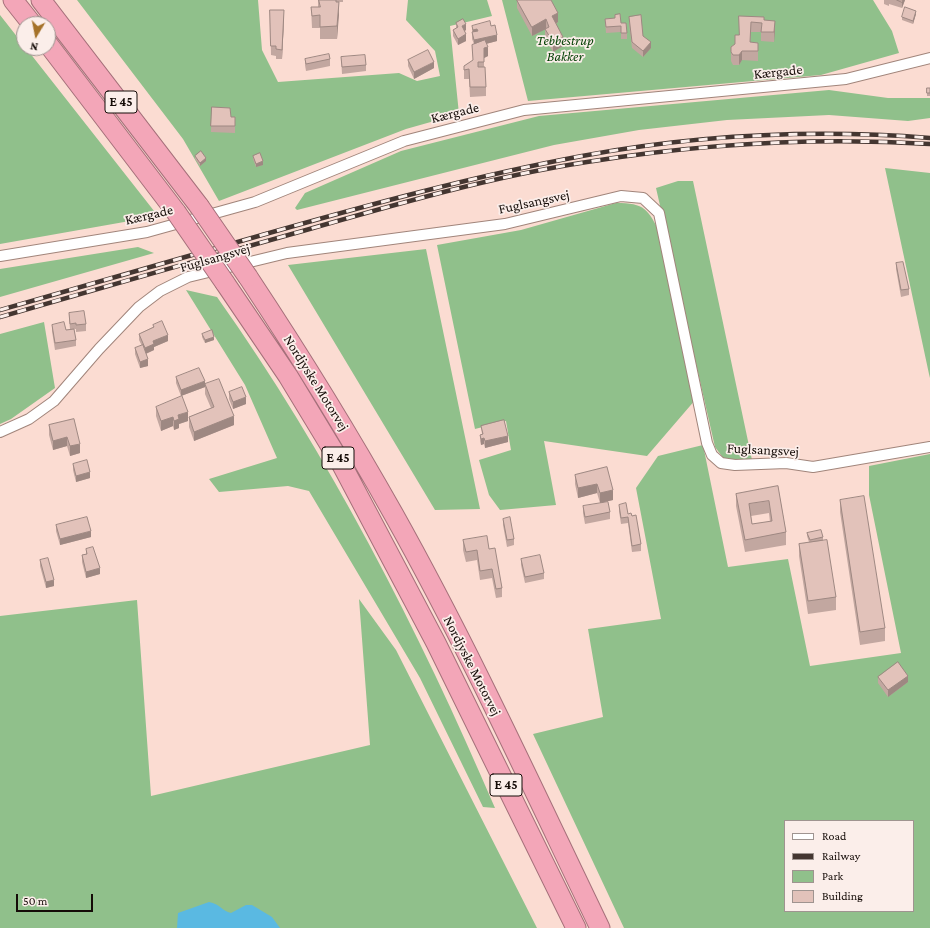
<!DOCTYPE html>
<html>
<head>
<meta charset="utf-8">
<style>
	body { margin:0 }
	#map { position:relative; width:930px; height:928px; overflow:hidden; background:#fbdcd2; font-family:"Crimson Pro",serif }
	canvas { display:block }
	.legend { position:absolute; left:784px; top:820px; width:130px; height:92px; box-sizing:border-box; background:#fbeeea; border:1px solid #9f9490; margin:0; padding:5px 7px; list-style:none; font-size:12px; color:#150c08 }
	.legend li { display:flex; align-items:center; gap:8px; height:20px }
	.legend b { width:20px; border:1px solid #9f9490 }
	.north { position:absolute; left:16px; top:16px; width:40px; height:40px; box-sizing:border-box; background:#fbeeea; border:1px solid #9f9490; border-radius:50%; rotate:190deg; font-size:11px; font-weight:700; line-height:16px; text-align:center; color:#150c08 }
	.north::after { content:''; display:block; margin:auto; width:14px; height:18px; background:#a5722a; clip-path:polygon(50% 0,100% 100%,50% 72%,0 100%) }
	.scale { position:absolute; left:16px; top:894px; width:77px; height:18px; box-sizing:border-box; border:2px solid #150c08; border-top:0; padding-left:5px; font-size:12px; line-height:14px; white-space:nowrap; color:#150c08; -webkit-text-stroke:3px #fbeeea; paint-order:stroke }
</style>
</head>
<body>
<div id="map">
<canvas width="930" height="928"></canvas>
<ul class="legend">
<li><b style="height:5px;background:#fff"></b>Road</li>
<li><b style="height:5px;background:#443631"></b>Railway</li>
<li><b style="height:11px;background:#90c08b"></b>Park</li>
<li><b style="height:11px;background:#e2c2ba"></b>Building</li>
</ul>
<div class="north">N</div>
<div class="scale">50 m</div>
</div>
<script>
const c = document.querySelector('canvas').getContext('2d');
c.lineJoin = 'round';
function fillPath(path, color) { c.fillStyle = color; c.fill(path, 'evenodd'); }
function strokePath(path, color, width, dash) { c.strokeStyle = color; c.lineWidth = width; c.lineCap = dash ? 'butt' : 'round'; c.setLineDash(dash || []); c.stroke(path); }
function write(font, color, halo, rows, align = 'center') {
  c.font = font + ' "Crimson Pro",serif'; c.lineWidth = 3.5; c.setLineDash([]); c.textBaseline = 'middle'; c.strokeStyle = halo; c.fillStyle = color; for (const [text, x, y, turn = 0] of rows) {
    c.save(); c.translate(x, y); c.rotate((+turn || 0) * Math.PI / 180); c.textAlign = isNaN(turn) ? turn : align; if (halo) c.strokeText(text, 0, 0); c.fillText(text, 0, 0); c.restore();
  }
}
fillPath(new Path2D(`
	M77 0H258L262 50 278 82 399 73 417 81 440 76 435 51 406 20 408 0H487L492 16 450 26 459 114 406 129 219 201 183 139Z
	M502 0H873L892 31 899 53 821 75 528 101Z
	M0 15 158 216 0 244Z
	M829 90 888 98H930V118L908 121 829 115 727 120 639 130 554 145 297 210 295 208 305 193 401 151 539 116Z
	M885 168 930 173V378L929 374Z
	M678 181H693L752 460 738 463 724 459 715 447 656 188Z
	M616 203C645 203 648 209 661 235L696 399 647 456 544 441 556 505 500 510 489 495 479 460 511 450 506 421 475 429 437 245 521 230Z
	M138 247 154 253 0 297V269Z
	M426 249 480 509 435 510 288 265Z
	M186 290 217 297C329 455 419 630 495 808L483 807 420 678 309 491 288 486 219 492 209 479 277 458 245 385Z
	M44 322 55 388 11 419 0 424V334Z
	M703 445 728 567 788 559 810 666 901 653 869 495V466L930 454V928H624L533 734 603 717 588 629 661 619 636 488 658 456ZM785 821H913V911H785Z
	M359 599 396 650 537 928H0V616L137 600 151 796 370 745Z`), '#90c08b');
fillPath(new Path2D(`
	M209 902C220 904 222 911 231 913L246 905H252L272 917 280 928H177L178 913Z`), '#5ab9e2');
const street = new Path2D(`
	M0 256 147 232 255 202 404 141 524 110 846 79 930 58
	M0 432 29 419 54 401 99 349 139 307 160 291 188 277 287 253 505 224 621 196 643 198 659 213 707 443 712 455 721 463 735 465 786 463 813 467 930 447`);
const highway = new Path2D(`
	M13 0 32 24
	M41 0 199 206
	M48 44 176 212
	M248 277C299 354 348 433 394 515 469 649 533 789 600 928
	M225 283 288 376 342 465 436 643 576 928`);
strokePath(street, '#a1857b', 12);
strokePath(highway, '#a5707a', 21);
strokePath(street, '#fff', 10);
strokePath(highway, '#f3a6b8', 19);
const rail = new Path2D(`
	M0 310C87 285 175 260 262 235 368 205 474 176 582 156 696 135 815 129 930 138
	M0 317C100 288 199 260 299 232 394 205 489 177 587 162 700 144 816 137 930 144`);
strokePath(rail, '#443631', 4.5);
strokePath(rail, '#fbeeea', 3, [9]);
const highwayBridge = new Path2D(`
	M199 206 248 277
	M176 212 225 283`);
strokePath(highwayBridge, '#a5707a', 21, []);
strokePath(highwayBridge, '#f3a6b8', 19);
fillPath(new Path2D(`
	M318 0H343V2H339L337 39H320V28H312L311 7H318Z
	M517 0H551L558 22 556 24 563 46 553 52 545 38V29L532 36 517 8Z
	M884 0H905L902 8 889 4V6L884 4Z
	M270 10 284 19 282 59H276V56L271 55Z
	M916 14 913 24 902 20V17Z
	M739 16 764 20 775 30 774 42 761 41V32H751L750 42 758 43V61L742 60 739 65H733L731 61V47L735 44 739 35Z
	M629 17 643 36 651 48 643 57 632 48 629 23Z
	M605 19 621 23 627 33V39H621V32L606 33Z
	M456 23 466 30 465 31 466 41 458 45 453 36V30L456 28Z
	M472 26H491L497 41 486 44 488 56 484 58V67L486 87V96L470 97 469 79H464V66L473 60 472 45 474 44 472 39Z
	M341 57 366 65V71L342 74Z
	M305 59H330V66L306 71 305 65Z
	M408 60 434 68 414 79 408 66Z
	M927 88H930V96H927Z
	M212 107 231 117H235V133L211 132Z
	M195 156 206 161 200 166 195 159Z
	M253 156 263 165 256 167 253 159Z
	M896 263 909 289V295L901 297 896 269Z
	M69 313 86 324V331L76 332V329H74L76 340V346L55 350 52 331V325L66 330 70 329 69 319Z
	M153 325 168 341 154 347V350L146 354 148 366 140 368 135 354V348L142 346 139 340V334L153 327Z
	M202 334 214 340 205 343 202 337Z
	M176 377 205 387 181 396 176 383Z
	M205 384 234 425 194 441 189 427V417L211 408 205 394Z
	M229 392 246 404 233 409 229 399Z
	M156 407 188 421 179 424V428L174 430 173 426 161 431 156 416Z
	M74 419 80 453 70 456 67 446 53 450 49 435V425Z
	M481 426 508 442 485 448 484 444 481 445 480 441V435L482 434Z
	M73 464 90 478 76 482 73 470Z
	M607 467 613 500 600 503 597 493 578 498 575 484V475Z
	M778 486 786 532V545L745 552 736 506V494ZM769 513 770 522 752 524 751 516Z
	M840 500 885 628V641L860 645 840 512Z
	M619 505 628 514 632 516 641 544V551L632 552 628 523 621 524 619 511Z
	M583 506 610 512V519L585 524 583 513Z
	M503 519 514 539V545L507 547 503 525Z
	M56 525 91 537 60 545 56 531Z
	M807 533 823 537V540L836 597V610L808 614 799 556V544L809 542 807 536Z
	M463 540 489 549 502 588V597L496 598 492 578 480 580 477 560 466 562 463 550Z
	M86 549 100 574 86 578 82 562V555L86 554Z
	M521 559 544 573V579L525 583 521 565Z
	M40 560 54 586 46 588 40 566Z
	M878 677 908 682 888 697 878 683Z`), '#c2a7a0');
fillPath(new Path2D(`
	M903 0H905L902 8V2Z
	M339 2V15L337 39V26Z
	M284 10V19L282 59V50Z
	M916 11V14L913 24V21Z
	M558 13V22L552 26V16Z
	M546 19V29L532 36V27Z
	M775 21V30L774 42V32Z
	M466 24V30L462 32V26Z
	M477 29V35L473 36V30Z
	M466 34V41L458 45V39Z
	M497 35V41L474 47V40Z
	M563 37V46L553 52V42Z
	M651 42V48L643 57V51Z
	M488 47V56L484 58V48Z
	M742 51V60L739 65V55Z
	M434 62V68L414 79V72Z
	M206 158V161L200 166V163Z
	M263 161V165L256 167V164Z
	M168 335V341L154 347V350L145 354V348L153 341Z
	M214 337V340L205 343V340Z
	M148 359V366L140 368V362Z
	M205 381V387L181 396V390Z
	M246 397V404L233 409V402Z
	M188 412V421L179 424V428L174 430V421L178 415Z
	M234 416V425L194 441V432Z
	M173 417V426L161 431V421Z
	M508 436V442L485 448V441Z
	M67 437V446L53 450V441Z
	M484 438V444L481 445V439Z
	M80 444V453L70 456V446Z
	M90 472V478L76 482V476Z
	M597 484V493L578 498V488Z
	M613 490V500L600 503V493Z
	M91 531V537L60 545V539Z
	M100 568V574L86 578V572Z
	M54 580V586L46 588V582Z
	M908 676V682L888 697V690Z`), '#9e8882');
const building = new Path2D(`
	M319 0H336V2H339L337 26 320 27V15L312 16 311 7H320Z
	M517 0H551L558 13 552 16 563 37 553 42 545 29 549 27 546 19 532 27Z
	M897 0H903L902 2Z
	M905 7 916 11 913 21 902 17Z
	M270 10H284L282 50 276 49V46H271Z
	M620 14 621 23H626L627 33H621V26L606 27 605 19 615 18V15Z
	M641 15 643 36 651 42 643 51 632 42 629 17Z
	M739 16 764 17V20L775 21 774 32H761L762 23 751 22 750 42 758 43V51H742L739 55H733L731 52V47L735 44V35H739Z
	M463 19 466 24 462 26 466 34 458 39 453 30 458 27 456 23Z
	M490 21 491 26 495 25 497 35 474 40 472 32 478 31 477 29 473 30 472 26Z
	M485 40 488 47 484 48V62H478V67H485L486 87H470L469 69 464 70V66L473 60 472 45Z
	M428 50 434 62 414 72 408 60Z
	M329 54 330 59 306 64 305 59Z
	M365 55 366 65 342 67 341 57Z
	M927 88H930V93H927Z
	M212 107 230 108 231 117H235V126H211Z
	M201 151 206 158 200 163 195 156Z
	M260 153 263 161 256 164 253 156Z
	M903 262 909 289 901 290 896 263Z
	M84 311 86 324 76 325V323L70 324 69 313Z
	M162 321 168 335 153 341 154 344 145 348 139 334 154 327 153 325Z
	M64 322 66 330 74 329 76 340 55 343 52 325Z
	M212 330 214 337 205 340 202 334Z
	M143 345 148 359 140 362 135 348Z
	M199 368 205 381 181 390 176 377Z
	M219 379 234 416 194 432 189 417 214 407 205 384Z
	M242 387 246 397 233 402 229 392Z
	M182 396 188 412 178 415 179 419 174 421 173 417 161 421 156 407Z
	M74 419 80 444 70 446 67 437 53 441 49 425Z
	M504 420 508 436 485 441 484 438 481 439 480 435 483 434 481 426Z
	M87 460 90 472 76 476 73 464Z
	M607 467 613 490 600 493 597 484 578 488 575 475Z
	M778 486 786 532 745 540 736 494ZM769 501 772 521 752 524 749 504Z
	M864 496 885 628 860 632 840 500Z
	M608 502 610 512 585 517 583 506Z
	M626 503 628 514 631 513 632 516 636 515 641 544 632 546 628 517 621 518 619 505Z
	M87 517 91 531 60 539 56 525Z
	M510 517 514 539 507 540 503 519Z
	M821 530 823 537 810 540 807 533Z
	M487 536 489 549 495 548 502 588 496 589 492 569 480 571 477 550 466 552 463 540Z
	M827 540 836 597 808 601 799 544Z
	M93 547 100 568 86 572 82 555 87 554 86 549Z
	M540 555 544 573 525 577 521 559Z
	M48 558 54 580 46 582 40 560Z
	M898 662 908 676 888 690 878 677Z`);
fillPath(building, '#e2c2ba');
strokePath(building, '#9e8882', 1);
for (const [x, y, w] of [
	[121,102,32],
	[338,458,32],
	[506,785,32]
]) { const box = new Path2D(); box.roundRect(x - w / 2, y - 11, w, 22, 3); c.fillStyle = '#fbeeea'; c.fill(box); strokePath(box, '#150c08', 1); }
write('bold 13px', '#150c08', null, [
	["E 45",121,102],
	["E 45",338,458],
	["E 45",506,785]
]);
write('italic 14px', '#003e00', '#fbeeea', [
	["Tebbestrup",565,41],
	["Bakker",565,57]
]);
write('14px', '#150c08', '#fbeeea', [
	["Kærgade",778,72,-6],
	["Kærgade",455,113,-14],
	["Fuglsangsvej",534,202,-12],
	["Kærgade",149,215,-13],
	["Fuglsangsvej",215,258,-16],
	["Nordjyske Motorvej",316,383,58],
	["Fuglsangsvej",763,450,3],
	["Nordjyske Motorvej",472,666,63]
]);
</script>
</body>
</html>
